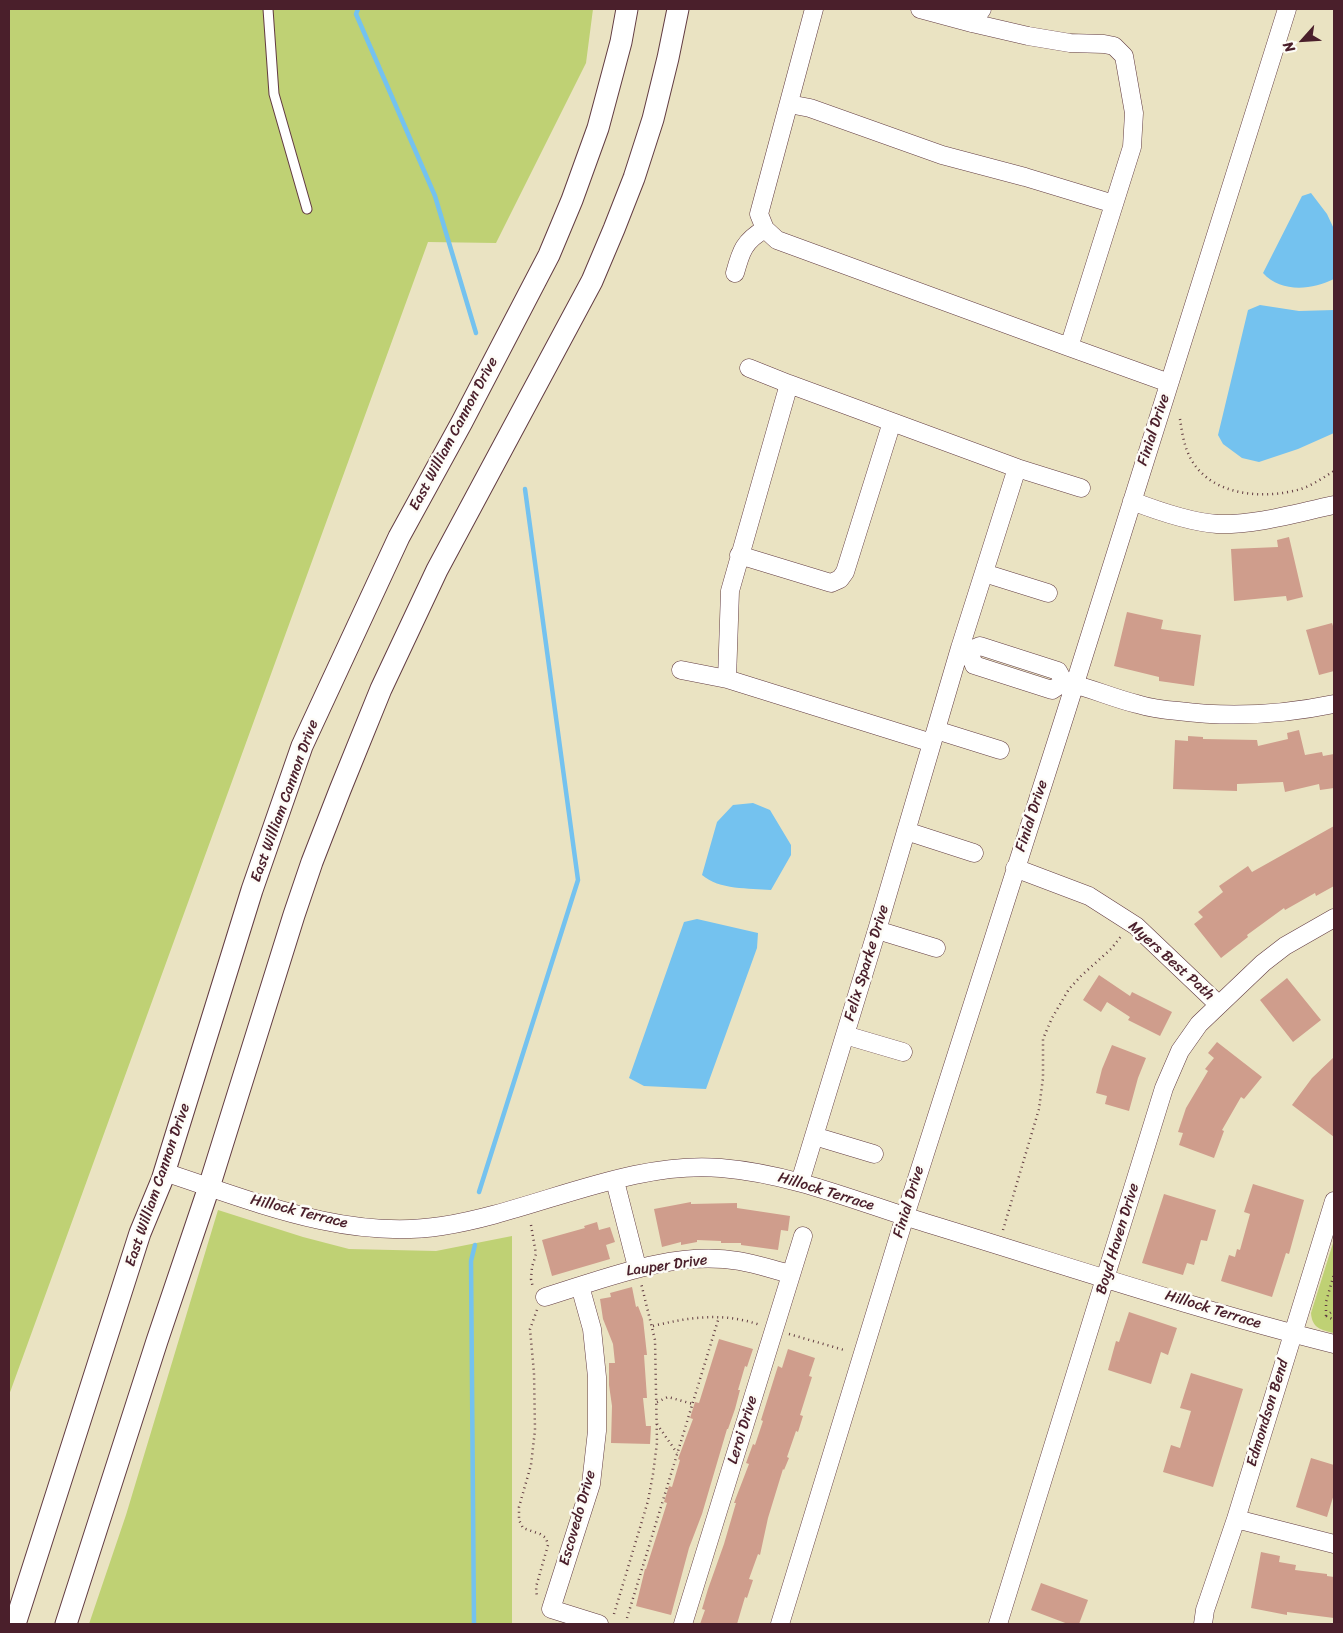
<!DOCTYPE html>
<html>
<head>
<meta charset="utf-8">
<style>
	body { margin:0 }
	#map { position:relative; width:1343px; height:1633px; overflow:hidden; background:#eae3c2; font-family:Sriracha,sans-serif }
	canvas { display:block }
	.frame { position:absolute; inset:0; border:10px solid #4a1f2b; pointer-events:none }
	.north { position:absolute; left:1278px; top:15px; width:50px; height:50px; -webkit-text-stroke:4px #fdfcf7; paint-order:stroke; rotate:244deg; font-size:14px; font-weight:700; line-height:20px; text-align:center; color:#4a1f2b }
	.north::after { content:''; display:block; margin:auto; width:18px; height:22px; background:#4a1f2b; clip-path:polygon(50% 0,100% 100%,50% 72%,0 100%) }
</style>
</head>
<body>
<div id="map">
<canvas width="1343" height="1633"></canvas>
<div class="frame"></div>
<div class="north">N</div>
</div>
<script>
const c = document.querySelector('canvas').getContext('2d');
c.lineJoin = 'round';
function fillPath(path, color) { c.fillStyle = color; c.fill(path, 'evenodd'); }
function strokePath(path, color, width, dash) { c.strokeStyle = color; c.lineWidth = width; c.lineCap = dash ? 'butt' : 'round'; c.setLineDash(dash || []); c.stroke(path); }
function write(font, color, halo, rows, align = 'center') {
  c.font = font + ' Sriracha,sans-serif'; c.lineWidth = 5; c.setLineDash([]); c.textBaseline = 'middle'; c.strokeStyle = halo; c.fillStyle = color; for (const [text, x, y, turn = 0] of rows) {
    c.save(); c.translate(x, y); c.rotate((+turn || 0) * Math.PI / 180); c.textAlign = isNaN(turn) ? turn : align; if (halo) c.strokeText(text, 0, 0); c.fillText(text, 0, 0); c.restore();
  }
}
fillPath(new Path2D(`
	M9 9H593L586 63 496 243 428 242 9 1395Z
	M218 1210 303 1237 349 1249 436 1251 512 1236V1624H89L126 1515Z
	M1334 1240V1333C1321 1330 1312 1328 1311 1313Z`), '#bfd174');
fillPath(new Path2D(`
	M1311 193 1327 214 1334 229V279C1312 290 1281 293 1263 273L1302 196Z
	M1260 305 1299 311 1334 310V433L1298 449 1259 462 1242 458 1223 444 1218 435 1248 310Z
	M753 803 770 810 791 845V855L771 890C749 888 719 890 702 875L717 822 733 805Z
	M697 919 758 933 757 948 706 1089 644 1086 629 1078 684 922Z`), '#74c2ef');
strokePath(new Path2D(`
	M358 9 356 14 435 196 476 333
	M479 1192 578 880 525 489
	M474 1624 471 1261 475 1245`), '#74c2ef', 4.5);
fillPath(new Path2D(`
	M1289 537 1303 597 1287 601 1286 596 1234 601 1231 549 1278 547 1277 540Z
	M1127 612 1163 620 1161 629 1201 635 1194 686 1159 681V677L1114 666Z
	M1332 623 1334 629V671L1319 675 1306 630Z
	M1299 730 1305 755 1322 752 1323 756 1334 754V788L1320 790 1319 784 1285 792 1283 782 1237 784V791L1173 789 1175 740 1188 741V736L1203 737V739L1257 740 1258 746 1288 739 1287 733Z
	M1334 826V886L1316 896 1315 893 1285 910 1284 908 1247 935 1248 937 1221 958 1194 924 1203 917 1198 912 1223 892 1219 886 1248 866 1252 872Z
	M1099 975 1130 996 1132 992 1172 1012 1160 1036 1128 1020 1130 1017 1107 1002 1101 1012 1083 1000Z
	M1287 978 1321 1020 1293 1042 1260 1000Z
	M1217 1042 1262 1077 1244 1099 1241 1097 1222 1130 1224 1131 1214 1158 1179 1145 1183 1133 1178 1132 1186 1108 1208 1071 1205 1069 1214 1058 1208 1053Z
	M1112 1045 1146 1058 1138 1078 1129 1111 1105 1104 1107 1096 1096 1093 1102 1069Z
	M1334 1057V1137L1292 1105 1312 1078Z
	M1253 1184 1304 1200 1289 1254 1286 1253 1272 1297 1221 1281 1229 1255 1235 1257 1237 1249 1240 1250 1250 1214 1244 1212Z
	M1164 1194 1216 1210 1207 1241 1201 1240 1194 1265 1187 1263 1183 1275 1142 1263Z
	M691 1202V1204L737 1203V1208L790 1216 788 1231 781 1230 778 1250 741 1245V1243H721V1241L697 1240V1242L681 1245V1242L662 1247 654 1209Z
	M597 1222 599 1230 610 1227 615 1242 606 1245 610 1259 552 1276 542 1240 585 1228 584 1226Z
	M632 1287 636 1307 638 1306 643 1319 647 1355H644L647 1398H643L646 1426H651L650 1444 611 1443 612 1406 609 1385V1363H615L613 1344 603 1319 600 1299 611 1297 610 1293Z
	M1129 1312 1177 1328 1168 1355 1161 1352 1151 1384 1108 1370 1116 1341 1119 1342Z
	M719 1339 753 1349 747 1367 745 1366 738 1390H740L735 1409 728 1429H727L702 1514 689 1548 671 1615 636 1606 645 1569H646L667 1503 664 1502 669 1486 672 1487 680 1460 678 1459 693 1419 690 1418 695 1402 699 1403Z
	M788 1349 815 1358 809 1376 812 1377 800 1415 803 1416 798 1432 796 1431 787 1457 789 1458 784 1470 783 1469 768 1518 760 1555 758 1554 749 1579 753 1580 747 1598 745 1597 737 1624H700L705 1610 702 1609 708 1589 724 1544 736 1503H734L749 1464 746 1463 753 1444 755 1445 763 1421 761 1420 778 1366 782 1368Z
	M1191 1373 1243 1389 1213 1487 1163 1472 1171 1445 1180 1448 1191 1411 1180 1408Z
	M1311 1458 1334 1465V1494L1327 1517 1296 1507Z
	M1261 1552 1280 1556 1279 1562 1296 1565 1295 1570 1327 1574V1576L1334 1577V1618L1287 1612V1615L1251 1608Z
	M1041 1583 1088 1600 1079 1624H1068L1031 1610Z`), '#cf9d8c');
const service = new Path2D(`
	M268 9 274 94 307 209`);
const minor = new Path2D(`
	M814 9 759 214 765 229 777 240 1069 347 1132 147 1134 113 1124 56 1114 46 1104 44 1070 43 1028 36 972 23 920 9
	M967 9 972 23 982 9
	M789 104 810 108 942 155 1025 177 1114 204
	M735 273C741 251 744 241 765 229
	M1069 347 1169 383
	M749 368 789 384
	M1017 468 1081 488
	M1132 501C1158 511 1189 522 1217 524 1257 525 1296 513 1334 505
	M739 555 831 583 840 579 845 572 892 422
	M984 573 1048 593
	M969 651 974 665 1052 690 1064 682C1089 687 1112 698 1137 704 1150 708 1165 710 1178 711 1232 718 1281 715 1334 704
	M681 670 727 679
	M936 730 1000 750
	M932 743 727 679 730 591 789 384 1017 468 960 648 969 651 980 646 1058 671 1064 682
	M906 831 974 853
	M1015 868 1089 896 1136 926 1219 1005
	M877 930 936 948
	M845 1035 903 1052
	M814 1136 874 1154
	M164 1172C253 1201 347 1241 442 1226 533 1212 629 1160 721 1168 793 1174 858 1202 926 1223 1061 1264 1197 1310 1334 1344
	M615 1181 637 1267
	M800 1182 877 930 960 648
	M580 1286 592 1329 597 1377V1431L591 1484 551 1609 599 1624
	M545 1297C607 1278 674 1250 739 1261 757 1264 774 1270 791 1274
	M1236 1519 1334 1544
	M683 1624 803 1236
	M780 1624 905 1216 1066 712 1287 9
	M998 1624 1164 1088 1180 1051 1199 1024 1263 963 1285 946 1334 918
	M1203 1624 1205 1610 1236 1519 1334 1201`);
const tertiary = new Path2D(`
	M15 1624 140 1233 162 1180 252 890 302 746 399 537 462 422 549 255 572 200 598 128 621 42 627 9
	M66 1624 157 1341 209 1187 294 915 312 862 340 790 381 689 437 570 592 281 614 229 634 178 653 119 668 58 678 9`);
strokePath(service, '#623c42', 11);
strokePath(minor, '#623c42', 19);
strokePath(tertiary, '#623c42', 23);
strokePath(new Path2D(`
	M1180 419C1182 432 1184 447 1191 459 1211 496 1264 500 1301 489 1313 485 1324 477 1334 471
	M531 1225 536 1254 532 1267 531 1279 533 1288
	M1003 1230 1039 1109 1043 1078V1039L1052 1018 1069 989 1082 975 1111 949 1122 935
	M537 1310 530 1329 534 1373 535 1430 531 1465 519 1507V1520L523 1528 540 1534 546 1538 548 1545 536 1587 537 1598
	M1326 1316V1302L1334 1274
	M1326 1316 1334 1310
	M1326 1316 1334 1320
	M653 1326C690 1317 723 1312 760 1325
	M789 1334 844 1350
	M657 1402 668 1397 693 1404
	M657 1424 677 1453
	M614 1614 648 1501 653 1474 657 1443 655 1340 641 1283
	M627 1618 719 1317`), '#623c42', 2.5, [1, 4]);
strokePath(service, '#fff', 9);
strokePath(minor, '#fff', 18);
strokePath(tertiary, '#fff', 21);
write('15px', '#4a1f2b', '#fdfcf7', [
	["Finial Drive",1154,430,-72],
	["East William Cannon Drive",454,434,-62],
	["East William Cannon Drive",285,801,-70],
	["Finial Drive",1032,816,-72],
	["Myers Best Path",1171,961,42],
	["Felix Sparke Drive",867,963,-73],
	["East William Cannon Drive",158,1185,-71],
	["Hillock Terrace",826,1192,17],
	["Finial Drive",909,1202,-73],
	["Hillock Terrace",299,1212,14],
	["Boyd Haven Drive",1118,1239,-73],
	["Lauper Drive",667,1266,-8],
	["Hillock Terrace",1213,1310,17],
	["Edmondson Bend",1268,1413,-73],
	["Leroi Drive",743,1430,-73],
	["Escovedo Drive",578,1518,-74]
]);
</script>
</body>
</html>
